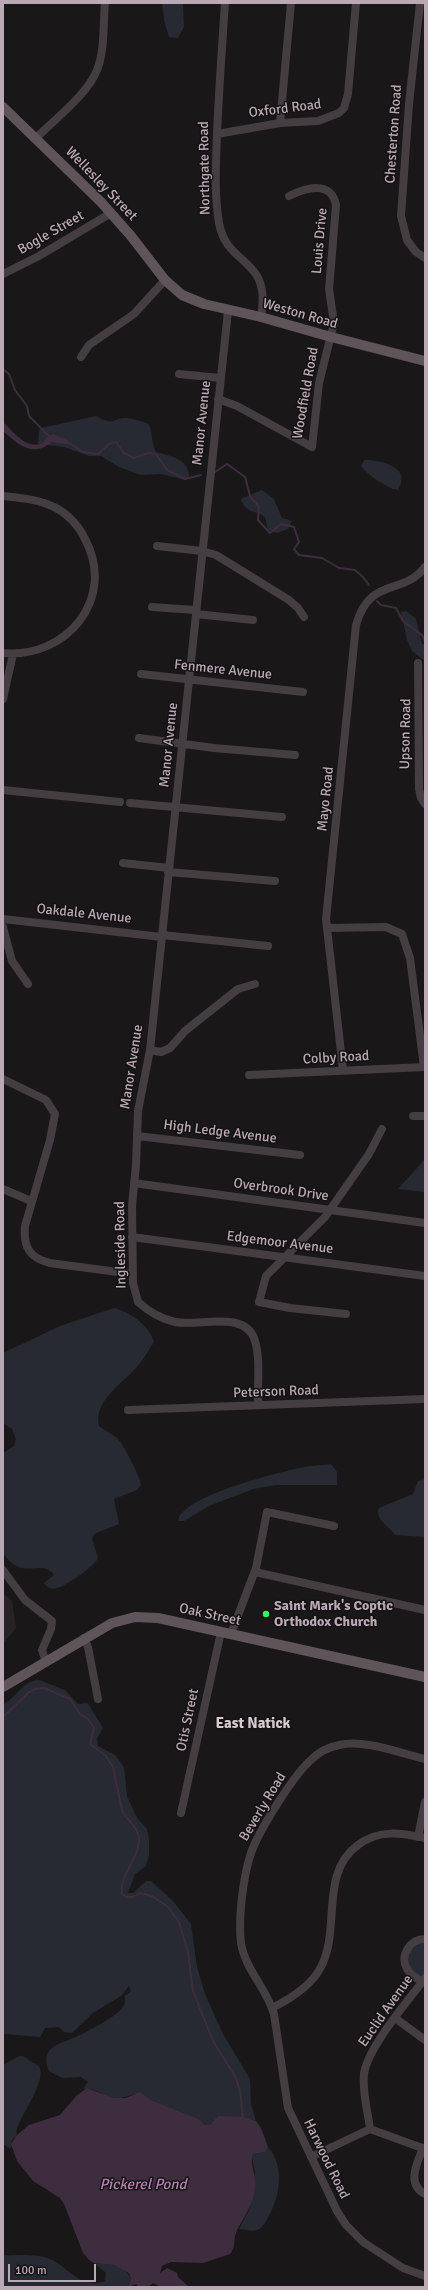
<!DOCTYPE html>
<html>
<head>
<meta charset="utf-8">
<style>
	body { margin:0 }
	#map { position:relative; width:428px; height:2290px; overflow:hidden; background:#1a1718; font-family:Signika,sans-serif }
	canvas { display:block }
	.frame { position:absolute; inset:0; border:4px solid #baa9b5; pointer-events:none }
	.scale { position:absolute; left:8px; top:2264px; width:88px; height:18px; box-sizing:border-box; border:2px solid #baa9b5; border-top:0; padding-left:5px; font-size:12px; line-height:14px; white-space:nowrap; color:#baa9b5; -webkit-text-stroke:3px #151213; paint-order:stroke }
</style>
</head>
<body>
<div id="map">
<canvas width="428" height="2290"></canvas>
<div class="frame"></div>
<div class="scale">100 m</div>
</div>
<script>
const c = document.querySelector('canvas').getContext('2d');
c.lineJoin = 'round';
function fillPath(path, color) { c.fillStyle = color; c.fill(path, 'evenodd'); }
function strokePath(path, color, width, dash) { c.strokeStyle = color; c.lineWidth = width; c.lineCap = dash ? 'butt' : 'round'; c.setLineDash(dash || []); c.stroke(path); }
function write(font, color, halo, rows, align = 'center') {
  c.font = font + ' Signika,sans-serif'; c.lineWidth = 3; c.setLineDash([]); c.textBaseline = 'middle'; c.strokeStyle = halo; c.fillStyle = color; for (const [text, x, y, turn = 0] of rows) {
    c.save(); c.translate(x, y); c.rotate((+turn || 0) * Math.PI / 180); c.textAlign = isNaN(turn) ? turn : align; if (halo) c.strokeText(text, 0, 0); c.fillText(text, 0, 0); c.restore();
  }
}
fillPath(new Path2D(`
	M3 1593 12 1601 16 1628 3 1644Z`), '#272325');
fillPath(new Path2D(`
	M162 3H183L184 27 178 38 169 37 164 20Z
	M96 416C114 427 114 417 126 418 129 418 148 422 149 425 153 433 151 443 156 452 171 456 190 459 189 478L186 480 161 474 141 475 119 467 101 456H89L64 447 38 444 39 431 41 428Z
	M364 460C380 460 413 467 398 490 390 490 365 473 361 466Z
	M262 490 274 499 282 518 292 521 288 529 277 533 268 530 265 517C254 509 248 515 241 500L243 498Z
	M406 611 416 619 422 644H425V661L412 651 407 640 401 612Z
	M425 1159V1192L398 1189Z
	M114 1308C130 1312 150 1326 154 1342 148 1351 143 1360 136 1368 122 1384 93 1401 99 1426 104 1430 112 1434 117 1438 123 1443 141 1478 141 1485L137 1490 114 1499 119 1524 94 1534 92 1539 98 1558C95 1566 66 1586 57 1588 52 1590 46 1587 44 1583L54 1575C41 1557 23 1583 3 1553V1453L14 1446 16 1439 12 1429 3 1423V1353L60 1326Z
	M331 1464 337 1472V1485H276L253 1489 209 1506 184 1521H178C181 1496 280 1472 304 1467 313 1465 322 1466 331 1464Z
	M425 1479V1537L395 1535C389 1526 374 1519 379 1508L413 1494 418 1481Z
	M39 1680 65 1690 78 1704 87 1703 89 1705 103 1728 97 1738 98 1746 115 1755 124 1767 127 1796 137 1818 147 1829 149 1839V1855L146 1866 135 1874 128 1893H133L146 1881H151L173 1901 191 1924 197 1967 205 1994 223 2034 250 2079 251 2104 256 2121 250 2119 205 2125C190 2114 171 2111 155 2102 148 2098 146 2094 139 2094 131 2093 123 2100 112 2098 103 2096 92 2086 83 2089L88 2082 81 2077 62 2078 49 2071C39 2047 59 2044 76 2037 88 2031 115 2018 123 2007 125 2004 125 2000 125 1996L131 1991 129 1986 121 1996 93 2013 72 2033 64 2032 59 2027 45 2028 40 2037 3 2034V1704C17 1698 22 1681 39 1680Z
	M425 1939V1978L422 1982 405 1964V1954Z
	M19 2056C24 2056 26 2058 30 2061 33 2063 38 2064 40 2068 46 2086 12 2125 17 2135L12 2140 11 2149 3 2144V2065Z
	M268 2147C285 2165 280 2196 269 2216 266 2221 263 2228 257 2230 251 2232 245 2229 239 2229L250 2208 255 2172 252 2157 254 2154 265 2152Z
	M3 2255C18 2256 35 2253 50 2259 68 2266 79 2290 105 2281L106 2273 94 2263C108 2264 125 2264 131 2279L128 2287H3Z`), '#272a32');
fillPath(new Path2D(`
	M3 422C14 432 26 450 43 443L47 437 53 434 67 440 72 445 52 442C32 458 19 445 3 431Z
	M87 2088 113 2098H126L140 2092 153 2101 198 2119 205 2125 211 2124 218 2116 243 2117 256 2121 261 2128 268 2147 265 2152 254 2154 252 2157C251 2167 256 2175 255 2185 255 2204 243 2217 236 2233 233 2241 236 2247 230 2254L203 2263 171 2262 162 2266 160 2273 167 2268 177 2273 178 2277 189 2287H161L153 2283 148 2287H139L136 2284 128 2287 131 2279 129 2273 114 2265 94 2263 89 2260 83 2253 64 2204 60 2198 33 2181 17 2161 11 2144 17 2135 29 2125 60 2115 76 2096Z`), '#3e2d3e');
strokePath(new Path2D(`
	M3 369 9 374 15 390 27 406 29 416 49 436
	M71 444 83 452 98 454 109 444 116 442 124 453 134 458 148 453 156 454 167 470 185 479 201 475
	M215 472 227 464 245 477 250 496 259 507 258 520 270 533 281 524 294 527 299 542 294 549 299 555 322 558 339 568 355 570 363 577 369 585
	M377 601 381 605 396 608 403 621 422 635 425 641
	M3 1717 28 1693 35 1689 44 1688 70 1699 80 1714 88 1719 94 1728 90 1744 105 1755 113 1767 122 1810C126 1820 138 1826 139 1838 140 1858 119 1875 122 1894L126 1897H133L140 1893 152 1896 167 1906 179 1922 188 1952 193 1991 213 2041 236 2078 240 2091 243 2117`), '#3e2d3e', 2);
strokePath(new Path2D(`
	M225 3C222 46 219 90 217 133 216 163 214 193 219 223 227 268 272 256 261 317
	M420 3 409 104 401 216 407 240 416 252 425 258
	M280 123 291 3
	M217 134 280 123 318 121 339 113 344 108 348 94 356 3
	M36 138C54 120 88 94 97 70 105 50 103 24 105 3
	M3 274 39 256 111 213
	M228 311 150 1050 138 1111 136 1165 132 1206 133 1283 138 1302C148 1311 162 1319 175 1322 199 1327 246 1309 255 1341 261 1361 257 1385 258 1405
	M81 357 89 345 134 314 165 280
	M179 374 220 378
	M218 399 237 406 312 447 319 383 334 323 329 289 336 205C331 180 306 188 289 196
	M3 496C20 498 38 499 54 507 67 513 79 526 85 539 117 599 66 659 3 653
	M157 546 202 551 216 555 289 600 298 608 304 617
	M152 607 196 610
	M196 614 253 620
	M418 663 419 789 421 798 425 804
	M141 674 303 692
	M3 699 13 654
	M139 738 214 748 295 755
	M3 790 120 802
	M130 803 282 817
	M123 863 169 868
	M168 872 275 881
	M3 919 162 937
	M3 927 12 961 28 984
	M327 928 386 927 402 934 410 958 424 1067
	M162 935 268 946
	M150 1050 161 1052 170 1048 185 1031 238 989 255 984
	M343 1070 326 919 356 625C370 576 403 596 425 567
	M249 1075 425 1067
	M3 1079 46 1100 55 1114 50 1140 25 1226C23 1246 29 1258 50 1263L133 1274
	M413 1116H425
	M137 1136 300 1155
	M134 1183 425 1223
	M3 1189 31 1201
	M132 1237 425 1276
	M346 1314 290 1308 259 1302 266 1276 325 1217 369 1154 382 1129
	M128 1410 425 1399
	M3 1570 25 1600 52 1621 51 1629 42 1650 46 1662
	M255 1572 425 1610
	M231 1634 256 1568 267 1512 334 1526
	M84 1638 88 1647 98 1699
	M425 1759C399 1753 365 1739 339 1745 329 1747 319 1752 312 1759 294 1774 257 1833 250 1856 243 1879 238 1919 241 1943 245 1969 267 1989 274 2014L288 2108 337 2211 346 2225 363 2242 403 2268 425 2276
	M181 1813 221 1632
	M418 1837 425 1802
	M422 1982C417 1978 410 1975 407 1969 399 1956 410 1939 425 1939
	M272 2008C290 1999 312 1985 321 1967 341 1929 319 1873 358 1845 379 1829 401 1833 425 1838
	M395 2018 425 2040
	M370 2129C368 2112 362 2092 364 2074 367 2048 409 2000 425 1978
	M423 2148C417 2163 406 2184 425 2194
	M311 2157 370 2129 425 2149`), '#443d41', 8);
strokePath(new Path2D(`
	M3 107 101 202 131 236 165 280 182 295 204 304 261 317 331 337 425 361
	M3 1687 112 1623 135 1617 158 1618 425 1677`), '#5e545a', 10);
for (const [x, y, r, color] of [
	[266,1614,4,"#34f663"]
]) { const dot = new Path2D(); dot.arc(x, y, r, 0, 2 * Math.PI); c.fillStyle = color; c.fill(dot); strokePath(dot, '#151213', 1.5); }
write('14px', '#baa9b5', '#151213', [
	["Oxford Road",285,109,-7],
	["Chesterton Road",394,134,-86],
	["Northgate Road",205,168,-91],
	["Wellesley Street",101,184,46],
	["Bogle Street",51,233,-30],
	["Louis Drive",320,241,-85],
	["Weston Road",300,314,16],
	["Woodfield Road",306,393,-80],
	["Manor Avenue",202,423,-84],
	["Fenmere Avenue",223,670,6],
	["Upson Road",406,734,-89],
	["Manor Avenue",169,745,-84],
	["Mayo Road",326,799,-84],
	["Oakdale Avenue",84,914,6],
	["Colby Road",336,1058,-3],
	["Manor Avenue",132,1067,-81],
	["High Ledge Avenue",220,1132,7],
	["Overbrook Drive",281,1190,8],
	["Edgemoor Avenue",280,1243,7],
	["Ingleside Road",121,1245,-91],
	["Peterson Road",276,1392,-2],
	["Oak Street",210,1615,12],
	["Otis Street",188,1720,-78],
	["Beverly Road",263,1807,-59],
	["Euclid Avenue",386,2011,-55],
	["Harwood Road",326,2159,64]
]);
write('bold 14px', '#baa9b5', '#151213', [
	["Saint Mark's Coptic",274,1606],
	["Orthodox Church",274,1622]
], 'left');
write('bold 15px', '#d6cbd2', '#151213', [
	["East Natick",253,1724]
]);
write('italic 15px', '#b580b3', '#151213', [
	["Pickerel Pond",143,2185]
]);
</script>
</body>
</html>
